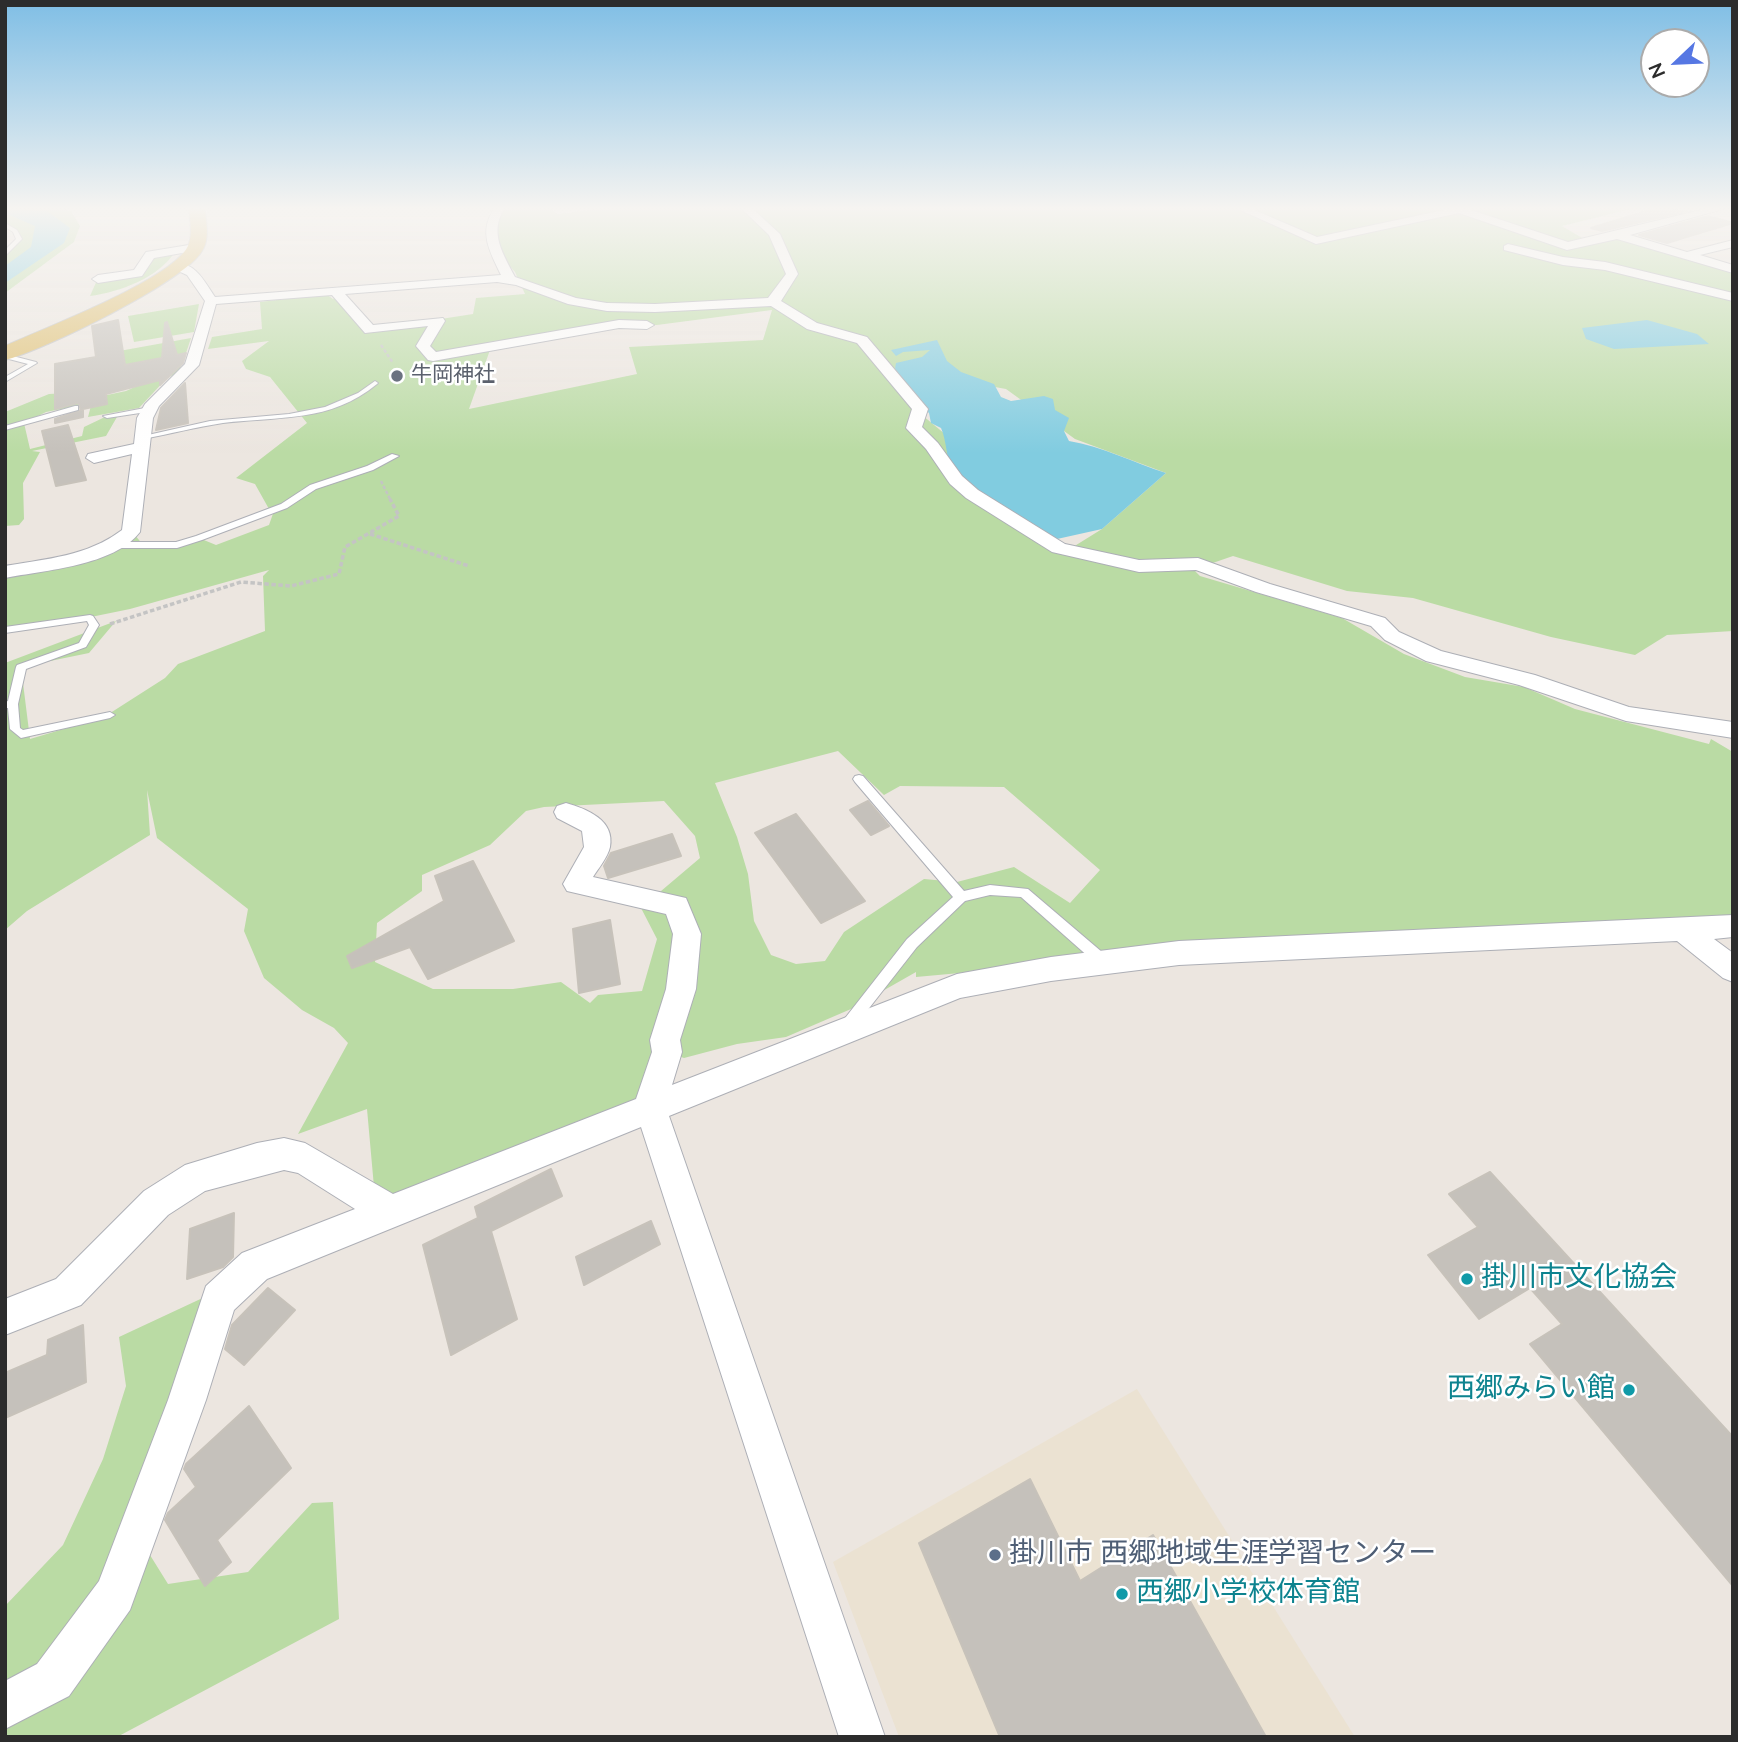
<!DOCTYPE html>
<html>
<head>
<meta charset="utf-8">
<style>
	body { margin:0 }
	#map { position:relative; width:1738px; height:1742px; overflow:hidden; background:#ece6e0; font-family:"Nunito Sans",sans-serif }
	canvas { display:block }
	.frame { position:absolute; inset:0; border:7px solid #2c2c2c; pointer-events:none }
	.north { position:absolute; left:1640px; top:28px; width:70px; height:70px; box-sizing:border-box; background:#fff; border:2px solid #ababab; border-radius:50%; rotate:247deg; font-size:19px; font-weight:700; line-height:28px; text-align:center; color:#2c2c2c }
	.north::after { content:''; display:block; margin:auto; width:24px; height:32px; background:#5677e3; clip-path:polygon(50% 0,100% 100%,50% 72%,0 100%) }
</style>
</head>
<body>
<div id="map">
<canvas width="1738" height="1742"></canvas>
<div class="frame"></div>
<div class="north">N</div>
</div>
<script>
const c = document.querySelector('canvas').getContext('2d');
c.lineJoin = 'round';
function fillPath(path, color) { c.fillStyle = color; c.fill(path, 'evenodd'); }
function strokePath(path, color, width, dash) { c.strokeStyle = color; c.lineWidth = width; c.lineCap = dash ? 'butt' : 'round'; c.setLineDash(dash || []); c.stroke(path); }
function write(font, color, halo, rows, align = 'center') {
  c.font = font + ' "Nunito Sans","Noto Sans JP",sans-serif'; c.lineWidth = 5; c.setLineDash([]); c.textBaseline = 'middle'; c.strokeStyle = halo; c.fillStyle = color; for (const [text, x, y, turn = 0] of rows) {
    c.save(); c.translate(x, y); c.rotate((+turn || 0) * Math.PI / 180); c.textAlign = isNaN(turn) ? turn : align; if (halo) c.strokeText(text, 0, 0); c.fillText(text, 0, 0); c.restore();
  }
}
fillPath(new Path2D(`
	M1137 1389 1355 1737H899L833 1562Z`), '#ebe2d2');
fillPath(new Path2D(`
	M5 209H64L71 211 80 226 74 242 5 293V251L19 241 15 231 5 224Z
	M500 209H551L558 214 596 209H1631L1562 226 1584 239 1625 238 1733 272V631L1667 635 1635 655 1551 637 1413 598 1347 591 1233 556 1204 566 1114 559 1073 547 1102 529 1166 473 1075 439 1006 389 978 384 962 375 946 374 922 415 951 439 972 501 1060 552 1159 571 1191 567 1200 576 1342 618 1404 654 1465 677 1524 687 1575 709 1709 744 1711 739 1733 752V926L1653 932 1303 947 1290 943 916 977V972L851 1009 786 1037 737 1044 684 1058 667 1052 664 1046 651 1101 400 1199 374 1187 367 1109 298 1134 348 1043 334 1028 302 1010 264 978 244 931 248 909 157 838 147 790 150 835 27 911 5 930V663L116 621 89 653 21 667 30 739 104 717 165 678 178 664 265 631 263 576 269 570 130 609 81 619 5 630V572L99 556 134 534 144 546 199 538 216 545 269 525 275 508 269 509 255 484 236 478 307 423 270 377 246 369 242 361 269 341 208 349 212 337 262 329 260 302 326 294 333 299 338 294 370 330 473 314 476 298 525 294 515 272 493 247 491 221ZM772 310 763 340 629 347 637 374 469 409 490 350 611 325H657ZM838 751 884 795 900 786 1004 787 1100 870 1070 903 1014 867 957 882 924 879 844 932 825 961 796 964 771 955 754 921 748 874 737 837 715 783ZM664 801 695 836 700 858 641 908 657 939 642 991 598 995 590 1003 561 982 513 989H433L375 962 377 923 422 891V875L490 845 526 811 544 807Z
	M175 252C158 278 120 292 90 296L97 280 137 274 154 256Z
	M199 304 194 332 134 342 128 316Z
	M191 338 186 353 73 378 98 363 97 355Z
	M181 366 179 372 167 378 139 408 88 417 93 398 126 391Z
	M86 392 87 404 46 412 24 423 30 449 82 436 84 427 107 416 117 417 106 436 32 451 40 452 23 483 24 519 19 525 5 526V412L49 394Z
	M209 1295 139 1490 88 1605 31 1670 5 1686V1606L63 1545 103 1459 126 1386 119 1337Z
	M333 1502 339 1619 117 1737H5V1704L145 1547 168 1584 248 1572 312 1503Z`), '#badba4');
fillPath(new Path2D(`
	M5 209 47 211 70 228 64 243 5 283V266L31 247 35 226 5 213Z
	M1647 320 1697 334 1709 344 1614 349 1586 339 1582 328Z
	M937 340 947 361 961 372 994 384 1001 397 1011 401 1044 396 1053 399 1055 410 1069 418 1064 431 1069 441C1102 446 1134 463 1166 473L1102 529 1048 541C1014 519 970 501 950 464 947 458 946 439 941 428L931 423 929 413C916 399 890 387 896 363L922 357 930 350 903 352 896 356 891 350Z`), '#81cce0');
const building = new Path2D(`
	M1653 209 1688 211 1602 231 1591 228Z
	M1708 216 1733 223 1667 243 1639 235Z
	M118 320 125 365 162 358 165 323 167 322 177 355 186 353 183 363 160 385V380L106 394 107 404 83 409V417L55 423V419L81 410 78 403 55 409V364L96 357 92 326Z
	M185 383 188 423 156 430 161 408Z
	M68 425 86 480 56 486 42 431Z
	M868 801 889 826 871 835 850 810Z
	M796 814 865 901 821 923 755 833Z
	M672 834 681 856 608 878 604 866 611 853Z
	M473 861 514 941 428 979 410 947 352 968 347 956 444 901 435 876Z
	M610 920 620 984 579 993 573 929Z
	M551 1169 562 1196 491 1231 517 1319 451 1355 423 1245 478 1218 475 1207Z
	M1490 1172 1733 1437V1586L1530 1344 1562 1324 1530 1288 1479 1319 1428 1255 1478 1227 1449 1194Z
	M234 1213 233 1257 223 1267 187 1279 190 1229Z
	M651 1221 660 1244 584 1285 576 1257Z
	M268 1288 295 1310 244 1365 225 1349 232 1325Z
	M83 1325 86 1382 5 1418V1373L47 1355 48 1340Z
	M249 1406 291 1468 217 1540 231 1562 205 1586 165 1520 168 1513 196 1487 184 1469 186 1464Z
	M1030 1479 1080 1581 1153 1535 1266 1737H1000L919 1543Z`);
fillPath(building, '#c5c1bb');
strokePath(building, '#c7c2ba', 2);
const lane = new Path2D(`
	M5 223 17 230 22 239 5 256V250L16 239 13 232 5 227Z
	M5 354 36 362 37 363 5 382V377L28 364 5 358Z
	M375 381 378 383 377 384C330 423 279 416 223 423 196 427 170 434 143 439L139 437 210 421 289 414 325 407 358 393Z
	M75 406H78V410L5 430V426Z
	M150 407 154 409 153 411 107 418 103 416Z
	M392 454 399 456 373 470 316 489 287 508 202 540 177 548H116L112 545 116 542H176L196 536 281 504 310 485 367 466Z
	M90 615 93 616 99 625 86 647 26 669 18 704 20 728 23 730 110 712 115 715 110 718 21 738 10 729 8 708H5V702L8 701 16 667 17 665 79 643 89 625 87 621 5 633V627Z
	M859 775 863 776 964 891 990 885 1028 889 1109 958 1111 962 1109 966 1104 967 1099 966 1021 897 990 895 965 901 917 947 852 1030 847 1032 842 1030 840 1026 842 1022 907 939 953 897 855 782 853 779 855 776Z`);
const street = new Path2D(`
	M494 209H504C489 233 503 254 515 277L576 298 607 303 655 304 768 298 786 274 769 235 742 209H753L780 234 798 274 781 301 817 323 867 337 928 409 922 427 938 443 962 476 978 490 1065 544 1139 560 1198 558 1270 584 1385 618 1399 632 1441 651 1535 675 1629 707 1733 722V738L1626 721 1519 685 1426 661 1385 640 1371 626 1256 592 1196 570 1139 572 1052 552 966 498 950 484 926 449 906 428 912 409 857 343 807 329 771 306 655 312 607 311 568 304 516 285 497 282 345 294 373 325 443 318 445 321 430 346 436 352 619 320 647 321 654 325 647 329 619 328 433 361 428 360 416 346 428 326 365 333 332 295 216 304 199 365 159 406 153 418 140 532C114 566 45 570 5 578V566C46 559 88 556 122 530L132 454 94 463 86 458 88 454 134 444 137 418 145 404 185 364 205 301 187 275 176 270V264C196 262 205 283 215 297L501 275C490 252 478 232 494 209Z
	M1238 209H1252L1317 237 1449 209H1468L1568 242 1705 209H1723L1630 235 1687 252 1733 240V247L1700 255 1733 265V273L1617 239 1567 250 1459 213 1316 244Z
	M195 244 201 248 199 250 154 258 142 276 98 283 92 279 98 275 134 270 146 252Z
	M1508 244 1563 257 1605 262 1733 293V301L1605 270 1563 265 1504 250V246Z
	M566 803C587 809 615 820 610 847 608 857 598 869 593 877L686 898 701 934 696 989 680 1040 682 1052 672 1085 957 974 1051 957 1179 941 1733 915V937L1714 939 1733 953V982L1723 978 1677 941 1179 965 1051 981 960 998 669 1116 885 1737H839L641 1127 267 1279 234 1310 206 1400 130 1610 69 1696 5 1729V1681L37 1664 99 1581 168 1400 206 1286 242 1253 355 1209 298 1173 284 1170 205 1191 168 1215 81 1305 5 1335V1299L56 1279 144 1191 185 1165 257 1143 284 1138 305 1143 393 1194 636 1099 652 1052 650 1040 666 989 673 934 666 914 567 891 563 884 584 847 582 831 557 818 554 812 557 806Z`);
const primary = new Path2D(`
	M189 209H205C206 223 210 239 202 251 184 282 42 351 5 360V346C42 329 172 280 188 246 193 235 190 221 189 209Z`);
strokePath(lane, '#adafb6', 2);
strokePath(street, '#adafb6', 2);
strokePath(primary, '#c4c4c4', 2);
strokePath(new Path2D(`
	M381 345 393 363
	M381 481 391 501`), '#c4c4c4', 2.5, [3.5, 2]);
strokePath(new Path2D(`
	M370 534 469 566
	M110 624 241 582 291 586 339 574 345 547 399 516 390 499`), '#c4c4c4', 3.5, [4.5, 2.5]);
fillPath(lane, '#fff');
fillPath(street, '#fff');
fillPath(primary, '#dfc072');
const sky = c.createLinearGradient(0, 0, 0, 453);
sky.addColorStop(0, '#7fbee5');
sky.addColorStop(0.46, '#f6f4f1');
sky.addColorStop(1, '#f6f4f100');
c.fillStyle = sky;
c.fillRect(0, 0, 1738, 453);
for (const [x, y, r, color] of [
	[397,376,7,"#6b7280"],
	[1467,1279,7,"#0f9aa8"],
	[1629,1390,7,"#0f9aa8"],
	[995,1555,7,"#5c6f8a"],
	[1122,1594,7,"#0f9aa8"]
]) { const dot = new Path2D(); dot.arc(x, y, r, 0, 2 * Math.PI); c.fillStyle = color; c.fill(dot); strokePath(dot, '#fff', 2.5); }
write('21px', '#5b616d', '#fff', [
	["牛岡神社",411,376]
], 'left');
write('28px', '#0d838f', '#fff', [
	["掛川市文化協会",1481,1279],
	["西郷みらい館",1615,1390,"right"],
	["西郷小学校体育館",1136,1594]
], 'left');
write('28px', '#4e5e75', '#fff', [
	["掛川市 西郷地域生涯学習センター",1009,1555]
], 'left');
</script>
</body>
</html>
